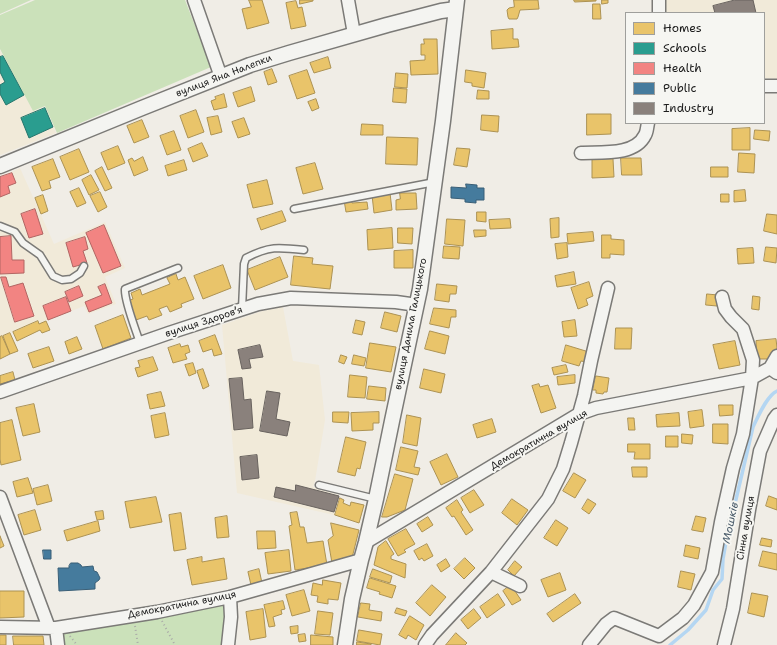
<!DOCTYPE html>
<html>
<head>
<meta charset="utf-8">
<style>
	body { margin:0 }
	#map { position:relative; width:777px; height:645px; overflow:hidden; background:#f0ede6; font-family:"Shantell Sans",sans-serif }
	canvas { display:block }
	.legend { position:absolute; left:625px; top:12px; width:140px; height:112px; box-sizing:border-box; background:#f6f6f2; border:1px solid #9f9f9c; margin:0; padding:5px 7px; list-style:none; font-size:12px; color:#1c1c1c }
	.legend li { display:flex; align-items:center; gap:8px; height:20px }
	.legend b { width:20px; border:1px solid #9f9f9c }
</style>
</head>
<body>
<div id="map">
<canvas width="777" height="645"></canvas>
<ul class="legend">
<li><b style="height:11px;background:#e9c46a"></b>Homes</li>
<li><b style="height:11px;background:#2a9d8f"></b>Schools</li>
<li><b style="height:11px;background:#f28482"></b>Health</li>
<li><b style="height:11px;background:#457b9d"></b>Public</li>
<li><b style="height:11px;background:#8a817c"></b>Industry</li>
</ul>
</div>
<script>
const c = document.querySelector('canvas').getContext('2d');
c.lineJoin = 'round';
function fillPath(path, color) { c.fillStyle = color; c.fill(path, 'evenodd'); }
function strokePath(path, color, width, dash) { c.strokeStyle = color; c.lineWidth = width; c.lineCap = dash ? 'butt' : 'round'; c.setLineDash(dash || []); c.stroke(path); }
function write(font, color, halo, rows, align = 'center') {
  c.font = font + ' "Shantell Sans",sans-serif'; c.lineWidth = 4; c.setLineDash([]); c.textBaseline = 'middle'; c.strokeStyle = halo; c.fillStyle = color; for (const [text, x, y, turn = 0] of rows) {
    c.save(); c.translate(x, y); c.rotate((+turn || 0) * Math.PI / 180); c.textAlign = isNaN(turn) ? turn : align; if (halo) c.strokeText(text, 0, 0); c.fillText(text, 0, 0); c.restore();
  }
}
fillPath(new Path2D(`
	M660 0H777V79L764 78V13H660Z
	M0 50 33 111 45 107 56 133 0 155Z
	M20 168 54 244 105 222 125 268 105 277 116 304 88 314 84 306 39 324 38 321 0 337V177Z
	M283 307 293 361 319 365 325 420 315 481 313 487 339 495 334 515 237 493 222 325 262 311Z`), '#f1ead9');
fillPath(new Path2D(`
	M0 0H31L0 14Z
	M35 0H185L211 67 57 133 45 106 33 111 0 49V15Z
	M233 599 232 645H51L50 632Z`), '#cbe1ba');
const homes = new Path2D(`
	M249 0H262L269 23 247 29 242 9 251 7Z
	M300 0H313V1L300 4Z
	M514 0H538L539 9 520 10 518 17 517 19H509L508 17 507 10 509 8 514 7Z
	M574 0H596V1L575 2Z
	M602 0H608V3L602 4Z
	M296 1 298 8 302 7 306 26 291 29 286 3Z
	M593 4H600L601 19H593Z
	M513 29V39H518L519 47 492 49 491 31Z
	M424 39H437L438 74 411 75 410 61 425 60V55H421V44H424Z
	M328 57 331 68 314 73 310 63Z
	M272 69 277 82 268 85 264 72Z
	M307 70 315 93 297 99 289 76Z
	M466 70 486 73 484 88 472 86V83L465 82Z
	M396 73 408 74 407 88 395 87Z
	M251 87 255 101 238 107 233 93Z
	M394 88 407 89 406 103 393 102Z
	M478 90 489 91V99H477Z
	M224 94 227 107 214 110 211 101 216 99 215 97Z
	M316 99 319 108 312 111 308 102Z
	M196 110 204 132 188 138 180 116Z
	M587 114H611V134L587 135Z
	M482 115 499 116 498 132 481 130Z
	M218 116 222 132 211 135 207 118Z
	M244 118 250 134 238 138 232 122Z
	M142 120 149 137 134 143 127 126Z
	M362 124 383 125V135H361Z
	M750 128V150H732V129Z
	M755 130 770 131 769 141 754 139Z
	M174 131 181 150 167 155 160 136Z
	M387 137 418 138 417 165 386 164Z
	M202 143 208 156 193 162 188 149Z
	M118 146 125 163 108 170 101 153Z
	M457 148 470 149 467 167 454 165Z
	M79 149 89 172 70 180 60 157Z
	M739 153 755 154 754 173 738 172Z
	M143 157 148 170 134 176 128 160 132 158 134 161Z
	M621 158H641L642 175H622Z
	M53 159 60 177 49 181 51 188 42 191 32 167Z
	M613 159 614 177 592 178V160Z
	M184 160 187 170 168 176 165 166Z
	M315 163 323 189 303 194 296 168Z
	M102 167 112 188 105 191 95 171Z
	M711 167H728V177H711Z
	M91 175 99 190 89 195 82 180Z
	M267 180 273 204 253 208 247 185Z
	M79 188 86 203 77 207 70 192Z
	M745 190 746 201 734 202V191Z
	M100 192 107 207 98 212 90 196Z
	M390 193 392 210 374 213 372 195Z
	M400 193H416L417 209 396 210V200L400 199Z
	M721 194H729V202H721Z
	M43 195 48 211 41 214 35 198Z
	M351 199 352 203 367 202 368 209 346 212 344 200Z
	M282 211 286 221 261 230 257 219Z
	M477 212H486V222L477 221Z
	M767 214 777 215V234L764 231Z
	M559 218V237L551 238 550 219Z
	M447 219 465 220 463 246 445 244Z
	M510 219 511 228 490 229 489 220Z
	M392 228 393 248 368 250 367 230Z
	M398 228H413L412 244 398 243Z
	M474 230H486V236L475 237Z
	M593 232 594 241 568 244 567 234Z
	M602 235H611V239L624 240V255L610 254V258H602Z
	M567 243 568 257 557 259 555 244Z
	M444 246 460 247 459 259 443 258Z
	M766 247 777 248 776 263 764 261Z
	M753 248 754 263 738 264 737 249Z
	M413 250V268H394V251Z
	M294 256 313 258 312 264 333 266 330 289 291 285Z
	M280 257 288 277 255 290 247 270Z
	M223 265 231 288 203 299 194 276Z
	M574 272 576 284 557 287 555 276Z
	M176 274 178 280 185 277 194 299 181 304 182 307 170 312 167 306 159 309 162 315 149 320 147 316 136 320 128 301 133 299 131 293 140 289 142 295 170 284 167 278Z
	M589 282 593 296 586 299 588 305 578 309 571 288Z
	M437 284 457 286 456 294H450L449 302 435 300Z
	M707 294 718 295 717 306 706 305Z
	M753 296 760 297 759 310 752 309Z
	M434 308 456 310V317H451L449 328 430 324Z
	M385 312 401 316 397 332 381 328Z
	M123 315 131 338 103 349 95 326Z
	M356 320 365 322 362 335 353 333Z
	M575 320 577 336 564 337 562 322Z
	M38 321 39 324 46 321 50 330 42 333 40 330 17 341 13 332Z
	M616 328H632L631 349H615Z
	M430 331 449 336 445 354 425 349Z
	M10 333 18 351 10 354 3 336Z
	M215 335 222 354 214 356 212 349 203 352 199 341Z
	M2 336 10 354 0 359V337Z
	M77 337 82 349 69 354 65 342Z
	M776 339 777 348 770 359H757L756 341Z
	M735 341 740 365 719 369 713 345Z
	M370 343 396 347 391 372 366 368Z
	M180 344 181 347 188 345 190 352 185 354 187 359 173 363 168 348Z
	M566 345 589 352 586 362 581 361 579 366 562 361Z
	M49 347 54 361 33 368 28 354Z
	M341 355 347 357 344 364 339 362Z
	M354 355 366 358 364 366 352 364Z
	M153 357 158 370 138 377 135 368 140 367 138 361Z
	M193 363 196 373 189 376 185 365Z
	M566 365 568 372 554 375 552 368Z
	M203 369 209 386 203 389 197 371Z
	M424 369 445 374 441 393 420 388Z
	M13 372 15 380 0 384V376Z
	M350 375 367 377 365 398 348 397Z
	M575 375V383L558 385 557 377Z
	M596 376 609 378 607 392H604L603 394 596 393V390H593Z
	M539 384 540 387 548 385 556 408 541 413 532 386Z
	M369 386 386 388 385 401 367 399Z
	M161 392 165 406 150 409 147 395Z
	M34 404 40 432 23 436 16 408Z
	M719 405H733V415L720 416Z
	M702 410 704 426 690 428 688 412Z
	M333 412H349L348 423 333 422Z
	M379 412V423H373V430L352 431 351 413Z
	M165 413 169 435 155 438 151 416Z
	M679 413 680 426 657 427 656 415Z
	M407 415 421 418 417 446 403 443Z
	M628 418H634L635 430H629Z
	M492 419 496 432 477 438 473 425Z
	M12 420 21 460 1 465 0 459V423Z
	M713 424H728V444L713 443Z
	M682 434 693 435 692 444 682 443Z
	M666 436H678V447H666Z
	M346 437 366 442 360 469 357 468 355 476 338 472Z
	M628 444H650V459H634L635 452H628Z
	M401 447 418 451 414 467 420 468 418 475 396 470Z
	M447 454 458 477 441 485 430 462Z
	M632 467H647V477H633Z
	M574 473 586 480 575 498 563 491Z
	M395 474 413 479 405 510 387 517H382Z
	M28 478 33 493 17 497 13 482Z
	M48 485 52 501 37 505 33 489Z
	M474 490 484 505 470 513 461 498Z
	M769 496 777 499V510L766 506Z
	M156 497 162 522 130 528 125 502Z
	M340 498 344 500 343 503 350 506 351 502 364 505 359 523 335 515Z
	M512 499 528 510 517 525 502 513Z
	M588 499 596 504 589 514 582 509Z
	M457 500 463 510 461 512 473 530 466 535 454 516 452 517 446 508Z
	M35 510 41 530 24 535 18 515Z
	M103 511 104 519 97 520 95 512Z
	M297 512 300 527H304L307 543 323 541 327 565 295 570 289 526 292 525 290 513Z
	M181 513 186 549 174 551 169 515Z
	M227 516 229 537 217 538 215 518Z
	M696 516 706 518 703 532 692 530Z
	M428 517 433 525 422 532 417 524Z
	M556 520 568 528 557 546 544 538Z
	M98 521 100 531 67 541 64 531Z
	M331 523 359 530 352 558 332 563 328 540 333 536Z
	M406 529 415 544 404 550 406 552 398 556 388 539Z
	M257 531H275L276 548 258 549Z
	M0 536 4 546 0 548Z
	M762 538 772 540 771 547 760 545Z
	M386 541 394 554 391 556V559L406 564 405 578 374 565 378 547Z
	M427 544 433 556 424 561 422 558 419 560 414 551Z
	M686 545 700 548 698 559 684 556Z
	M289 550 291 571 268 574 265 553Z
	M763 551 777 554V570L759 566Z
	M202 557V562L224 558 227 579 192 585 187 560Z
	M465 558 475 568 464 579 454 569Z
	M446 559 450 566 441 572 437 565Z
	M515 561 522 567 514 576 508 570Z
	M259 569 262 583 251 585 248 572Z
	M373 569 392 576 390 583 370 577Z
	M681 571 695 574 691 590 678 587Z
	M560 573 566 590 548 597 541 580Z
	M370 578 396 586 392 598 379 594 380 592 367 588Z
	M323 580 341 583 338 600 328 599V604L317 602 318 596 311 595 313 583 322 585Z
	M432 585 446 597 430 616 416 603Z
	M511 585 521 600 512 605 503 591Z
	M304 590 310 611 292 616 286 595Z
	M0 591H24V617L0 618Z
	M752 593 768 596 764 617 748 613Z
	M498 594 505 605 487 618 480 607Z
	M575 594 581 603 553 622 547 614Z
	M283 601 285 609 281 610 282 614 273 617 275 626 269 627 264 605Z
	M361 603 370 604 369 610 382 612 381 621 358 617Z
	M397 608 407 611 405 616 395 613Z
	M263 609 266 637 250 640 246 612Z
	M474 609 481 618 468 629 461 620Z
	M318 611 333 613 330 635 315 634Z
	M410 616 424 625 416 640 408 635 406 639 399 635Z
	M298 626V633L291 634 290 627Z
	M359 630 382 634 380 645 357 641Z
	M456 633 467 643 465 645H446Z
	M305 634 306 641 299 642 298 635Z
	M0 635H6V645H0Z
	M311 635 333 637V645H311Z
	M13 636H43L44 645H14Z
	M357 642 371 644V645H357Z`);
fillPath(homes, '#e9c46a');
strokePath(homes, '#ac9253', 1);
const schools = new Path2D(`
	M3 56 24 95 6 105 0 94V85L5 82 0 72V57Z
	M45 108 53 127 29 138 21 118Z`);
fillPath(schools, '#2a9d8f');
strokePath(schools, '#26766c', 1);
const health = new Path2D(`
	M12 173 16 183 8 186 10 193 0 197V177Z
	M35 209 43 234 29 238 21 214Z
	M104 225 121 266 103 273 86 233Z
	M11 236 12 260H24V273L0 274V237Z
	M85 237 88 249 83 251 87 263 73 267 66 243Z
	M1 277H6L9 287 23 283 34 316 15 322Z
	M105 284 112 303 89 312 85 302 102 295 98 287Z
	M79 286 83 296 69 302 65 292Z
	M66 297 71 311 48 320 43 306Z`);
fillPath(health, '#f28482');
strokePath(health, '#b26563', 1);
const public = new Path2D(`
	M466 184 477 185V188H484V200H476V203L465 202V199L451 198V187L466 188Z
	M43 550H51V559H44Z
	M71 563H78L81 565 82 567 93 566 94 571 97 572 100 578 99 580 95 583V589L59 591 58 568H69V566Z`);
fillPath(public, '#457b9d');
strokePath(public, '#395e76', 1);
const industry = new Path2D(`
	M735 0H753L756 13H715L713 6Z
	M260 345 263 357 249 359 251 368 242 369 238 350Z
	M242 378 244 400 251 399 253 428 234 430 229 379Z
	M267 391 280 393 276 419 290 422 287 436 260 431Z
	M257 455 259 478 242 480 240 457Z
	M296 485 339 496 334 512 274 497 276 487 295 491Z`);
fillPath(industry, '#8a817c');
strokePath(industry, '#69635f', 1);
strokePath(new Path2D(`
	M670 645 688 630 706 610 713 590 722 579 723 559 726 542 753 427C758 417 767 395 777 391`), '#b4d6f2', 3.5);
const service = new Path2D(`
	M294 209 435 182
	M0 226 15 232 23 243 40 255 53 276 62 280 71 279 80 273 84 266
	M242 309 244 264 246 258C269 246 278 247 304 250
	M140 343C136 330 124 301 125 289L178 268
	M319 485 376 499`);
const minor = new Path2D(`
	M194 0 221 77
	M348 0 354 34
	M659 13V0
	M764 86H777
	M581 153C601 152 635 156 645 135 647 132 647 127 648 123
	M770 368 777 356
	M0 392 169 333 258 304 291 298 396 302 417 305
	M0 497 49 628
	M366 542 579 414 596 408 752 378 770 368 777 373
	M491 572 520 586
	M0 627 56 628 157 612 230 597 361 560
	M56 628 58 645
	M228 645 231 617 230 597
	M425 645 432 635 491 572 548 499 563 469 571 443 584 396 591 361 608 288
	M589 645 606 624 614 618 659 636 683 618 694 605 712 572 721 522 733 468 743 434 752 378 753 360 743 329 731 317 725 309 722 297
	M724 645 733 609 749 510 760 451 774 419 777 415`);
const tertiary = new Path2D(`
	M0 166 142 108 250 65 289 53 387 25 441 11 456 9
	M345 645 352 599 361 560 366 542 376 499 392 421 420 289 443 121 457 0`);
strokePath(service, '#7b7a77', 9);
strokePath(minor, '#7b7a77', 15);
strokePath(tertiary, '#7b7a77', 17);
strokePath(new Path2D(`
	M162 621 175 645
	M135 626 138 645
	M70 636 77 645`), '#aaaaa8', 2, [1, 3]);
strokePath(service, '#f4f4f1', 6);
strokePath(minor, '#f4f4f1', 12);
strokePath(tertiary, '#f4f4f1', 14);
write('10px', '#1c1c1c', '#f6f6f2', [
	["вулиця Яна Налепки",224,76,-21],
	["вулиця Здоровʼя",204,322,-18],
	["вулиця Данила Галицького",411,324,-79],
	["Демократична вулиця",539,440,-30],
	["Сінна вулиця",746,528,-80],
	["Демократична вулиця",182,605,-11]
]);
write('italic 11px', '#485a69', '#f6f6f2', [
	["Мошків",731,523,-78]
]);
</script>
</body>
</html>
